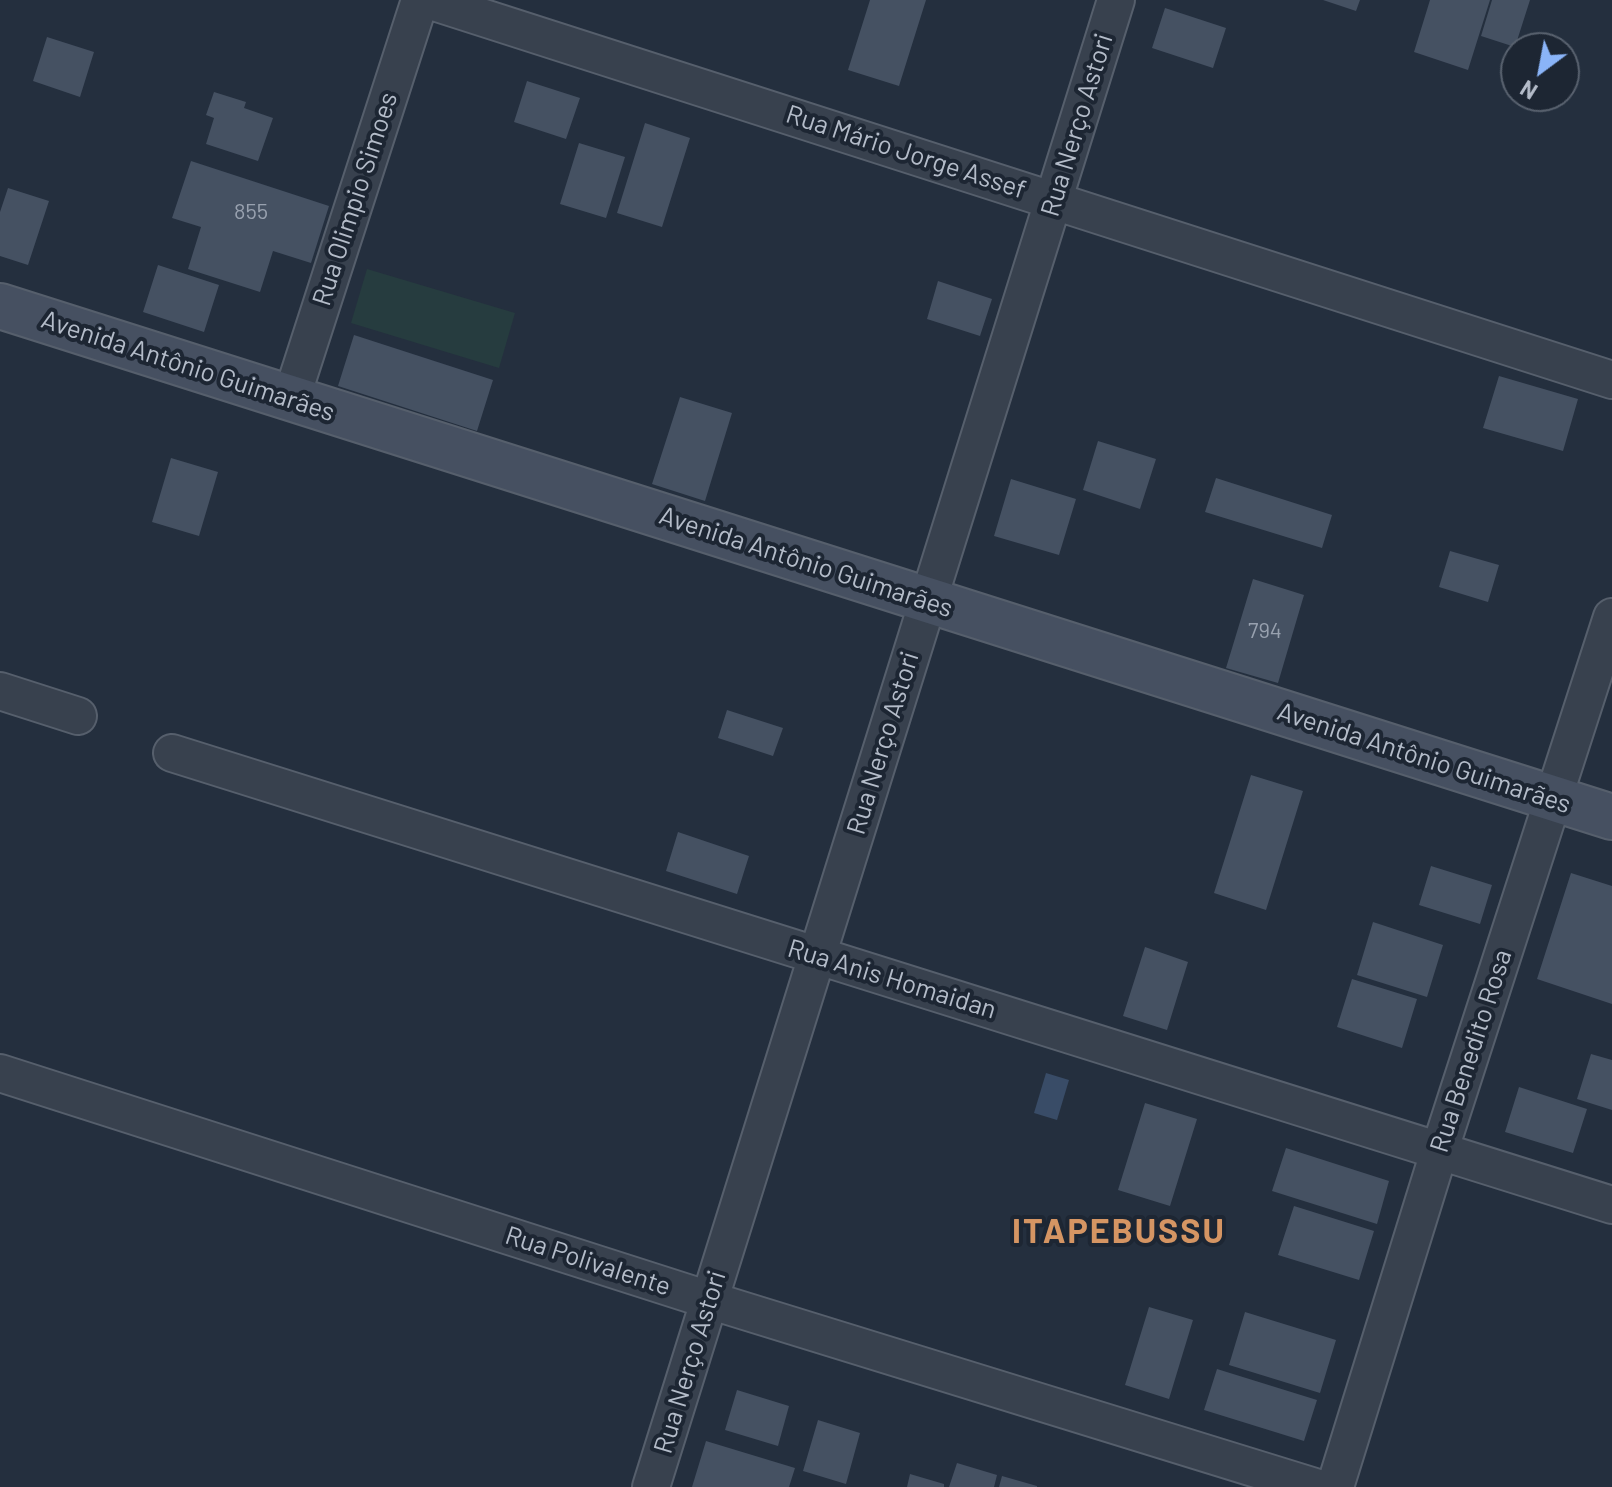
<!DOCTYPE html>
<html>
<head>
<meta charset="utf-8">
<style>
	body { margin:0 }
	#map { position:relative; width:1612px; height:1487px; overflow:hidden; background:#242f3e; font-family:Barlow,sans-serif }
	canvas { display:block }
	.north { position:absolute; left:1500px; top:32px; width:80px; height:80px; box-sizing:border-box; background:#1d2633; border:2px solid #59626f; border-radius:50%; rotate:212deg; font-size:22px; font-weight:700; line-height:32px; text-align:center; color:#b4bcc9 }
	.north::after { content:''; display:block; margin:auto; width:28px; height:36px; background:#8ab4f8; clip-path:polygon(50% 0,100% 100%,50% 72%,0 100%) }
</style>
</head>
<body>
<div id="map">
<canvas width="1612" height="1487"></canvas>
<div class="north">N</div>
</div>
<script>
const c = document.querySelector('canvas').getContext('2d');
c.lineJoin = 'round';
function fillPath(path, color) { c.fillStyle = color; c.fill(path, 'evenodd'); }
function strokePath(path, color, width, dash) { c.strokeStyle = color; c.lineWidth = width; c.lineCap = dash ? 'butt' : 'round'; c.setLineDash(dash || []); c.stroke(path); }
function write(font, color, halo, rows, align = 'center') {
  c.font = font + ' Barlow,sans-serif'; c.lineWidth = 8; c.setLineDash([]); c.textBaseline = 'middle'; c.strokeStyle = halo; c.fillStyle = color; for (const [text, x, y, turn = 0] of rows) {
    c.save(); c.translate(x, y); c.rotate((+turn || 0) * Math.PI / 180); c.textAlign = isNaN(turn) ? turn : align; if (halo) c.strokeText(text, 0, 0); c.fillText(text, 0, 0); c.restore();
  }
}
fillPath(new Path2D(`
	M367 269 515 313 499 368 351 323Z`), '#263c3f');
fillPath(new Path2D(`
	M1046 1073 1069 1080 1057 1120 1034 1113Z`), '#394c67');
fillPath(new Path2D(`
	M870 0H926L899 86 848 70Z
	M1323 0H1360L1356 11Z
	M1430 0H1490L1468 70 1414 52Z
	M1492 0H1530L1515 47 1481 36Z
	M1165 8 1226 28 1213 68 1152 48Z
	M47 37 94 52 80 97 33 81Z
	M527 81 580 98 566 139 514 122Z
	M214 92 246 102 244 108 273 118 258 161 206 144 214 118 206 115Z
	M645 123 690 138 662 227 617 213Z
	M579 143 625 157 606 218 560 204Z
	M191 161 329 206 311 263 273 251 260 292 188 269 201 227 172 218Z
	M8 188 49 201 28 265 0 256V212Z
	M158 265 219 285 204 332 143 312Z
	M938 281 992 299 980 336 927 319Z
	M354 335 493 380 477 431 338 386Z
	M1499 376 1578 399 1563 451 1483 428Z
	M680 397 732 413 705 501 652 484Z
	M1098 441 1156 459 1140 509 1083 490Z
	M171 458 218 472 199 536 152 522Z
	M1216 478 1332 515 1322 548 1205 512Z
	M1011 479 1076 499 1059 555 994 536Z
	M1450 551 1499 565 1488 602 1439 587Z
	M1253 579 1304 595 1278 683 1226 668Z
	M727 710 783 728 773 756 718 738Z
	M1251 775 1303 791 1266 910 1214 893Z
	M678 832 749 856 737 894 666 871Z
	M1431 866 1492 885 1480 924 1419 905Z
	M1571 873 1612 886V1004L1537 979Z
	M1373 922 1443 945 1427 997 1357 975Z
	M1145 947 1188 962 1167 1030 1123 1016Z
	M1352 979 1417 999 1402 1048 1337 1027Z
	M1591 1054 1612 1060V1110L1577 1099Z
	M1519 1087 1587 1109 1573 1153 1505 1132Z
	M1145 1103 1197 1119 1170 1206 1118 1190Z
	M1286 1148 1389 1181 1377 1224 1272 1191Z
	M1294 1206 1374 1231 1359 1280 1278 1255Z
	M1149 1307 1193 1320 1169 1399 1125 1385Z
	M1245 1312 1336 1340 1320 1393 1229 1365Z
	M1217 1369 1317 1400 1304 1441 1204 1410Z
	M737 1390 789 1406 778 1446 725 1430Z
	M818 1420 860 1433 846 1484 803 1471Z
	M706 1441 795 1468 789 1487H692Z
	M957 1463 997 1475 994 1487H949Z
	M910 1474 944 1484V1487H907Z
	M1002 1476 1037 1486V1487H999Z`), '#455162');
const street = new Path2D(`
	M428 0 1612 380
	M291 399 420 0
	M0 691 78 716
	M172 753 1612 1205
	M0 1073 709 1300 1315 1487
	M651 1487 1116 0
	M1335 1487 1439 1152 1612 617`);
const secondary = new Path2D(`
	M0 306 1612 817`);
strokePath(street, '#565f6c', 40);
strokePath(secondary, '#565f6c', 48);
strokePath(street, '#38414e', 36);
strokePath(secondary, '#465061', 44);
write('22px', '#98a1af', null, [
	["855",251,212],
	["794",1265,631]
]);
write('26px', '#b4bcc9', '#1d2633', [
	["Rua Nerço Astori",1077,125,-73],
	["Rua Mário Jorge Assef",906,152,18],
	["Rua Olimpio Simoes",355,199,-72],
	["Avenida Antônio Guimarães",188,366,18],
	["Avenida Antônio Guimarães",806,562,18],
	["Rua Nerço Astori",883,743,-73],
	["Avenida Antônio Guimarães",1424,758,18],
	["Rua Anis Homaidan",892,979,17],
	["Rua Benedito Rosa",1471,1051,-72],
	["Rua Polivalente",588,1261,18],
	["Rua Nerço Astori",690,1362,-73]
]);
c.letterSpacing = '2px';
write('bold 34px', '#d59563', '#1d2633', [
	["ITAPEBUSSU",1119,1232]
]);
c.letterSpacing = '0px';
</script>
</body>
</html>
